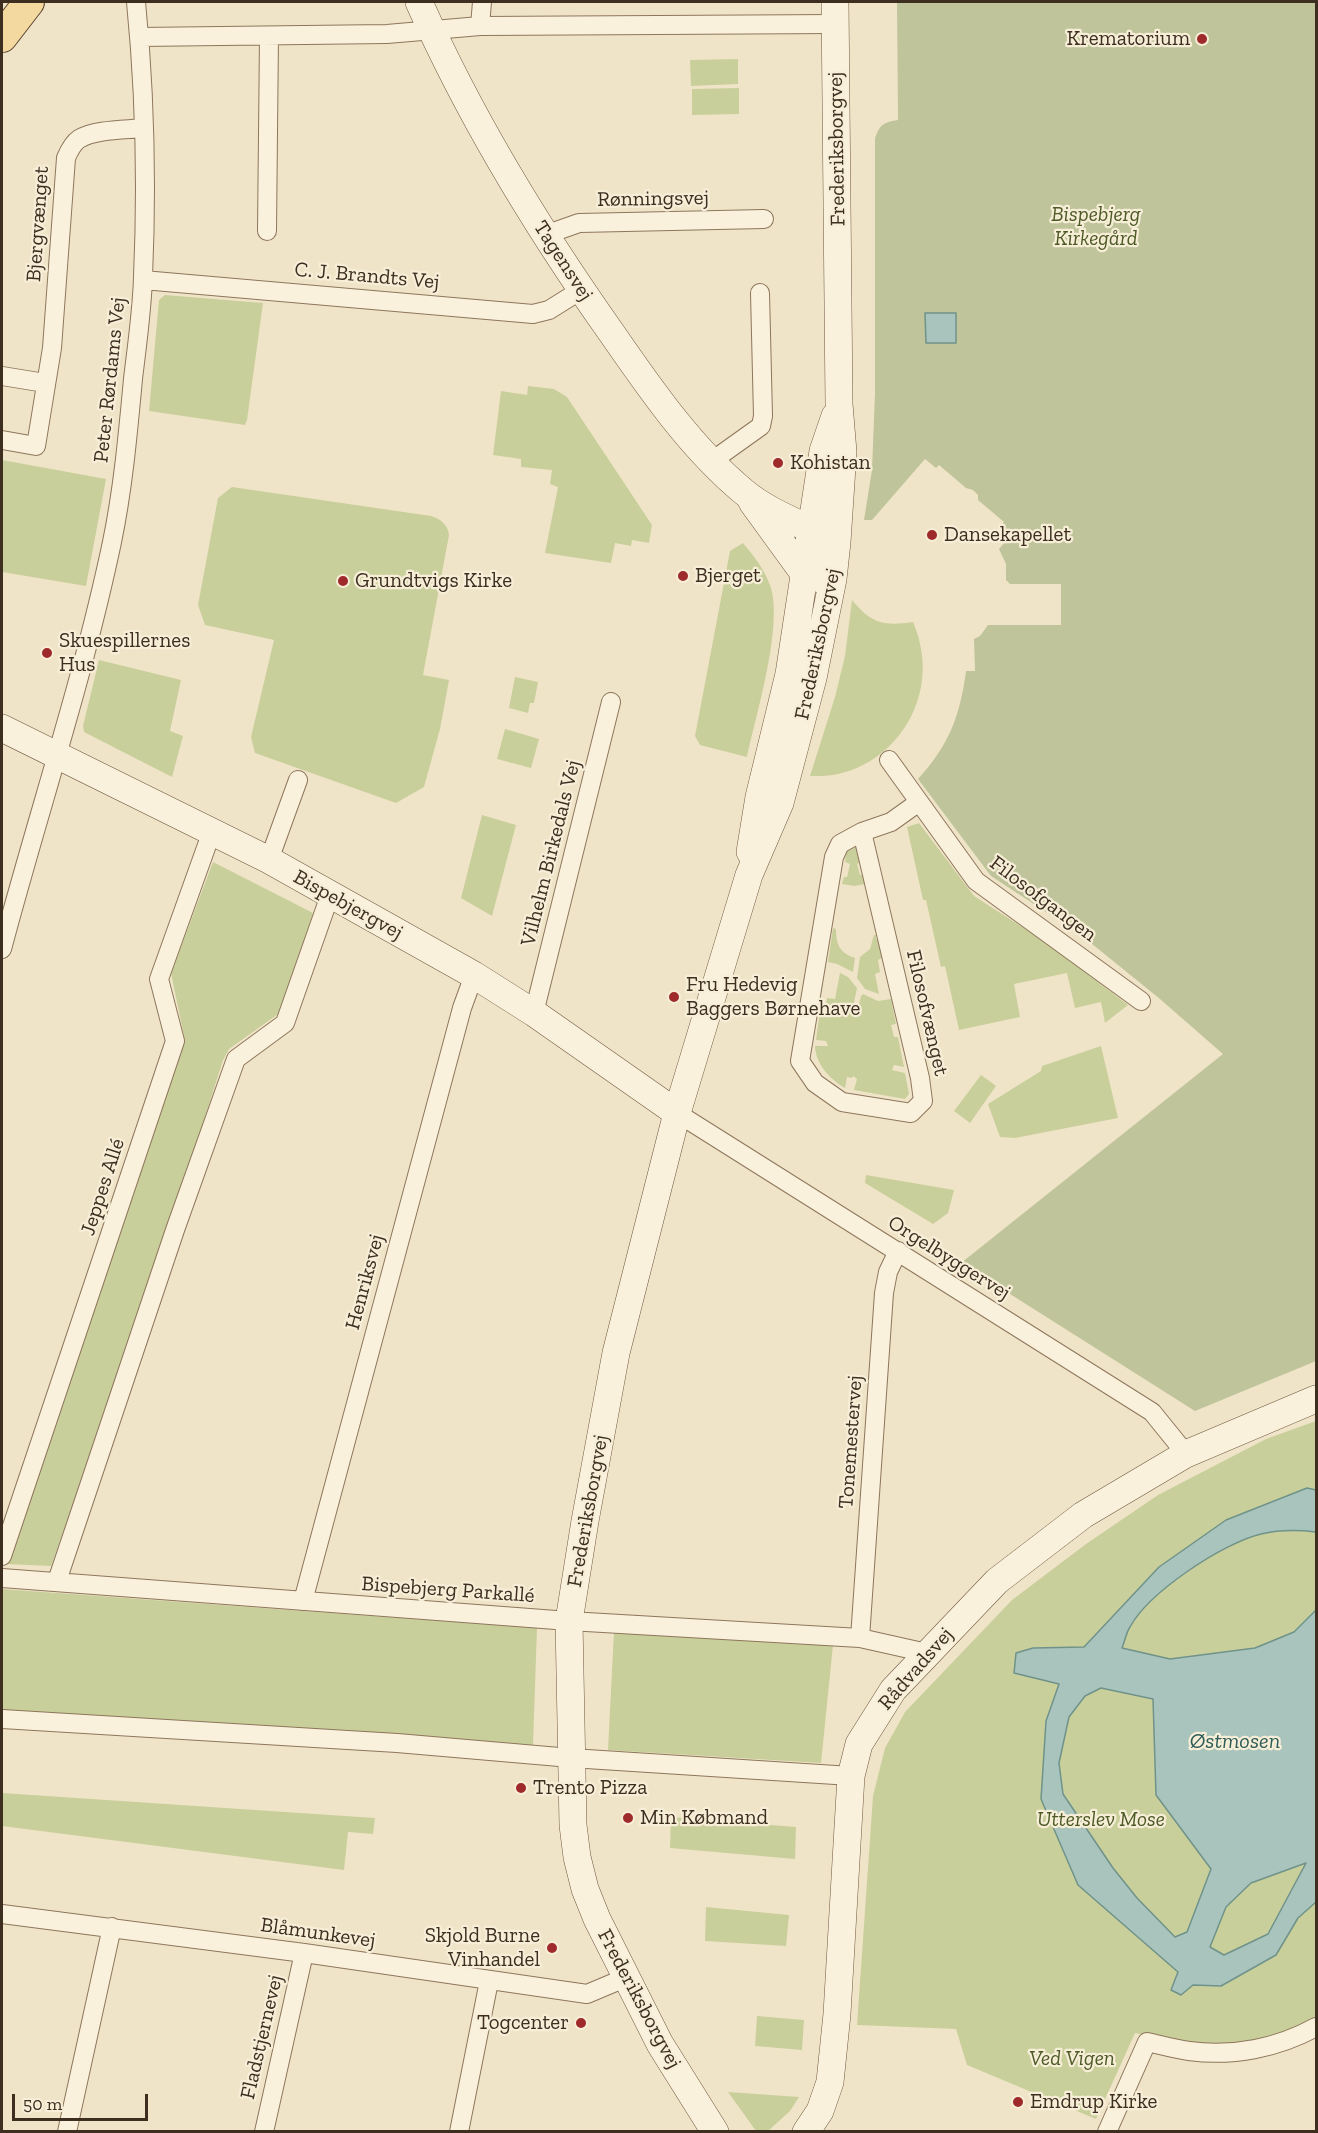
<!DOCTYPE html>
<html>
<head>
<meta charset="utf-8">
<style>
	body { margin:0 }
	#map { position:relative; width:1318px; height:2133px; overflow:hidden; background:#f0e4c8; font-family:"Zilla Slab",serif }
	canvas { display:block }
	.frame { position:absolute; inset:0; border:3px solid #3d2e20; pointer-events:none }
	.scale { position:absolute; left:12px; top:2094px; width:136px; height:27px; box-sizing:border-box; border:3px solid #3d2e20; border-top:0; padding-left:8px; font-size:18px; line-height:21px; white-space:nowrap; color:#3d2e20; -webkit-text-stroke:4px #f7eed8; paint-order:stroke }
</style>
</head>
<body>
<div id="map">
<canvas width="1318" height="2133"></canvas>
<div class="frame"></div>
<div class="scale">50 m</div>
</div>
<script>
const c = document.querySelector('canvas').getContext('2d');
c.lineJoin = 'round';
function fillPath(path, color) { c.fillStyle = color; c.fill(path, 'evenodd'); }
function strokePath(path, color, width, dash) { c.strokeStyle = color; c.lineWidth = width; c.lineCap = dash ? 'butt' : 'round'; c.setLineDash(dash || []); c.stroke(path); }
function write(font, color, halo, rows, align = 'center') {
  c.font = font + ' "Zilla Slab",serif'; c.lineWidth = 4.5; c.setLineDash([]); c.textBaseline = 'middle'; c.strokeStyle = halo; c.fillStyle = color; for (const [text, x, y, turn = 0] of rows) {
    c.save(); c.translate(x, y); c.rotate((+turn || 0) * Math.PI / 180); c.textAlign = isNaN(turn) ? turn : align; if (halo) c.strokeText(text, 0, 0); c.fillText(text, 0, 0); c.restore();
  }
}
fillPath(new Path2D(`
	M738 59V84L691 86 690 60Z
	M739 88V114L692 115V89Z
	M165 295 263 303 247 420 245 425 149 411 159 300Z
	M528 386 554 389 567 397 652 525 649 543 632 540 631 546 615 543 611 563 545 553 558 487 550 484 552 470 521 467V459L493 455 501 391 527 395Z
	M2 460 106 479 86 586 2 572Z
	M232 487 431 516C441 519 448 525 449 535L423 675 449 680 440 729 424 787 396 803 255 753 251 737 274 640 205 625 198 605 218 498Z
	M743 543C754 556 764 569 770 585 784 624 756 715 747 757L700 745 695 736 730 551Z
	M852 600C872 624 883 626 913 622 916 630 919 637 920 644 934 704 893 765 833 775 826 776 818 776 810 776L835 697 845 656Z
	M99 660 181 680 170 731 183 736 172 777 84 732 83 726Z
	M515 677 538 682 534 703H530L528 713 509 708Z
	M505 729 539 739 531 768 497 759Z
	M482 815 516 825 492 916 461 898Z
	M919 823 974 896 1044 941 1128 1005 1105 1023 1101 1002 1075 1008 1067 973 1014 984 1020 1017 959 1030 945 966 941 967 926 900H923L907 827Z
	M855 847 858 849 861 862 857 864 860 875H863L865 884 854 886 842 884 844 877H847L850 864 845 862 846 851Z
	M213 862 313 913 281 1012 229 1049 223 1060 168 1235 51 1566 6 1564 185 1041 171 973Z
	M833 928 836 929C836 945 840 953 855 958L853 972 837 964 828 962Z
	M874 935H876V939H878L882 958 878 960 880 972 875 974 879 994 865 989 857 978 860 957 870 949Z
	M840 973 848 977 857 988 852 1012 857 1013 861 996 863 994 878 1001 891 999 896 1024 891 1025 894 1037H898L904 1067 894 1065 892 1070 905 1073 909 1094 905 1099 854 1090 857 1079 853 1076 852 1078 847 1077 845 1088C830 1079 816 1065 815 1046H828L826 1041 816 1040 820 1011 825 1012 827 998 835 999Z
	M1101 1046 1118 1118 1015 1138 1000 1137 988 1104 1041 1071 1042 1066Z
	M981 1075 996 1086 970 1123 954 1111Z
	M866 1175 954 1190 948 1213 933 1224 865 1183Z
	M1316 1421V2017L1277 2037 1230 2047 1190 2046 1135 2033 1096 2119 967 2065 956 2029 857 2025 873 1796 885 1748 905 1712 1012 1600 1086 1544 1158 1495 1266 1439Z
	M2 1589 537 1628 533 1745 2 1710Z
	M614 1631 833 1645 821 1763 608 1750Z
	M2 1793 375 1818 373 1834 348 1832 344 1870 2 1826Z
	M671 1817 796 1827 795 1859 670 1848Z
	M706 1907 789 1915 786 1946 705 1941Z
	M757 2016 804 2020 802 2050 755 2046Z
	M728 2092 799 2097 790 2111 768 2131H756Z`), '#c9cf9b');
fillPath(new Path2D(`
	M897 2H1316V1361L1195 1411 961 1263 1223 1054 1160 999 1081 935 991 876 918 779C949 745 960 716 966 671H975L974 639 980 636 988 625H1061V584H1010L1006 580V564L999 549 1011 535 1001 526 1004 522 978 500V495L973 490 966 488 939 465 936 468 925 459 872 520H864L872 470 875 393V139C879 125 884 122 898 120Z`), '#bfc49a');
const water = new Path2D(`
	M925 313H956V343H926Z
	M1307 1488 1316 1490V1532C1299 1530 1278 1530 1261 1534 1223 1543 1149 1592 1130 1627 1126 1633 1125 1641 1122 1648L1170 1659 1255 1648 1294 1632 1316 1610V1902L1298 1918 1276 1955 1221 1986 1193 1985 1181 1995 1171 1990 1178 1972 1078 1885 1041 1799 1046 1721 1059 1684 1014 1673 1016 1653 1033 1648 1084 1647 1159 1567 1226 1520ZM1101 1688 1153 1699 1156 1795 1211 1869 1187 1932 1175 1937 1137 1898 1113 1868 1063 1794 1059 1763 1069 1717 1085 1696ZM1306 1863 1268 1934 1224 1955 1210 1947 1226 1907 1251 1883Z`);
fillPath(water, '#a9c4bc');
strokePath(water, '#6f938a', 1.5);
const street = new Path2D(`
	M480 26 482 2
	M139 37 387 34 480 26 836 24
	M267 231 269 36
	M545 235 579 223 764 219
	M143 280 533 314 549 310 581 290
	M2 376 45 383
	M2 440 36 446 52 348 66 158C69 151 73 143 79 139 95 129 126 130 144 128
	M712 461 761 426 763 416 760 293
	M889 760 976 881 1141 1001
	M862 832 920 1078 923 1101 911 1113 842 1102 815 1083 800 1061 834 857 840 844Z
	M862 832 891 822 919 802
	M269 860 298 780
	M2 949C38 813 83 680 112 542 123 489 128 433 133 379 137 345 142 311 143 277 147 186 145 93 136 2
	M534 1013 611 702
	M677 1113 1152 1412 1186 1454
	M2 1556 175 1041 159 979 212 831
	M2 1578 569 1621 860 1638 927 1653
	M57 1581 175 1230 236 1059 285 1023 330 895
	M303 1601 462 1008 474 975
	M860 1638 884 1293 888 1272 898 1251
	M2 1719 397 1743 571 1758 851 1776
	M2 1914 304 1953 587 1994 625 1978
	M67 2132 112 1927
	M264 2132 304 1953
	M459 2132 489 1981
	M1107 2132 1147 2042C1161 2045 1175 2049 1189 2051 1233 2057 1278 2048 1316 2027`);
const secondary = new Path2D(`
	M419 2C471 120 538 229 613 335 651 390 692 449 744 492 763 508 789 519 812 530L822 560 824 581
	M752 502 805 575
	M2 728 269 860 474 975 534 1013 677 1113
	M750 852 759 797 789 674 823 451 835 416
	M715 2132 660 2044 597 1919 585 1889 577 1857 573 1825 569 1621 585 1521 616 1353 677 1113 749 875 780 803 813 678 833 579 837 542 843 452 839 404 835 2
	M806 2132 820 2111 830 2082 837 2014 851 1776 859 1744 893 1690 997 1581 1083 1515 1186 1454 1316 1399`);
const primary = new Path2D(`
	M2 37 29 2`);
strokePath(street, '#8d765c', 20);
strokePath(secondary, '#6f573f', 28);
strokePath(primary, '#5b4430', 32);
strokePath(street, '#faf1dc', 18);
strokePath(secondary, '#faf1dc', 27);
strokePath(primary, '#f3d9a0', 30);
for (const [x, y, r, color] of [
	[1202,39,6,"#9e2a2b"],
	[778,463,6,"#9e2a2b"],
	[932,535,6,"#9e2a2b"],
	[683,576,6,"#9e2a2b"],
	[343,581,6,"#9e2a2b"],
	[47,653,6,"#9e2a2b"],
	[674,997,6,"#9e2a2b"],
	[521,1788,6,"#9e2a2b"],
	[628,1818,6,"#9e2a2b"],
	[552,1948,6,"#9e2a2b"],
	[581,2023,6,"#9e2a2b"],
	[1018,2102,6,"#9e2a2b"]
]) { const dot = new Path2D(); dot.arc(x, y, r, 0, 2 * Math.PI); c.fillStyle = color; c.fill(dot); strokePath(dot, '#f7eed8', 2); }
write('21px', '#3d2e20', '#f7eed8', [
	["Krematorium",1190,39,"right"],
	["Kohistan",790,463],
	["Dansekapellet",944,535],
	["Bjerget",695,576],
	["Grundtvigs Kirke",355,581],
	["Skuespillernes",59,641],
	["Hus",59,665],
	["Fru Hedevig",686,985],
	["Baggers Børnehave",686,1009],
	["Trento Pizza",533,1788],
	["Min Købmand",640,1818],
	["Skjold Burne",540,1936,"right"],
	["Vinhandel",540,1960,"right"],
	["Togcenter",569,2023,"right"],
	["Emdrup Kirke",1030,2102]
], 'left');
write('21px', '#3d2e20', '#f7eed8', [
	["Frederiksborgvej",837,149,-91],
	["Rønningsvej",653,199,-1],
	["Bjergvænget",38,224,-86],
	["Tagensvej",563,261,57],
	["C. J. Brandts Vej",367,276,5],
	["Peter Rørdams Vej",110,380,-84],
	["Frederiksborgvej",818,644,-78],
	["Vilhelm Birkedals Vej",551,853,-76],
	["Filosofgangen",1043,899,37],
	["Bispebjergvej",348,905,29],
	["Filosofvænget",927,1013,77],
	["Jeppes Allé",103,1187,-72],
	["Orgelbyggervej",949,1258,32],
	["Henriksvej",365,1282,-75],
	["Tonemestervej",851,1442,-86],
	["Frederiksborgvej",588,1511,-80],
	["Bispebjerg Parkallé",448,1590,4],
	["Rådvadsvej",916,1669,-49],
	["Blåmunkevej",318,1933,8],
	["Frederiksborgvej",639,1999,62],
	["Fladstjernevej",262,2037,-77]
]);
write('italic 21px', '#4d5a26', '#f7eed8', [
	["Bispebjerg",1096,215],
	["Kirkegård",1096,239],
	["Utterslev Mose",1101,1820],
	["Ved Vigen",1072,2059]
]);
write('italic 22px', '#2f5d5a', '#f7eed8', [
	["Østmosen",1235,1742]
]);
</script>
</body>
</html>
